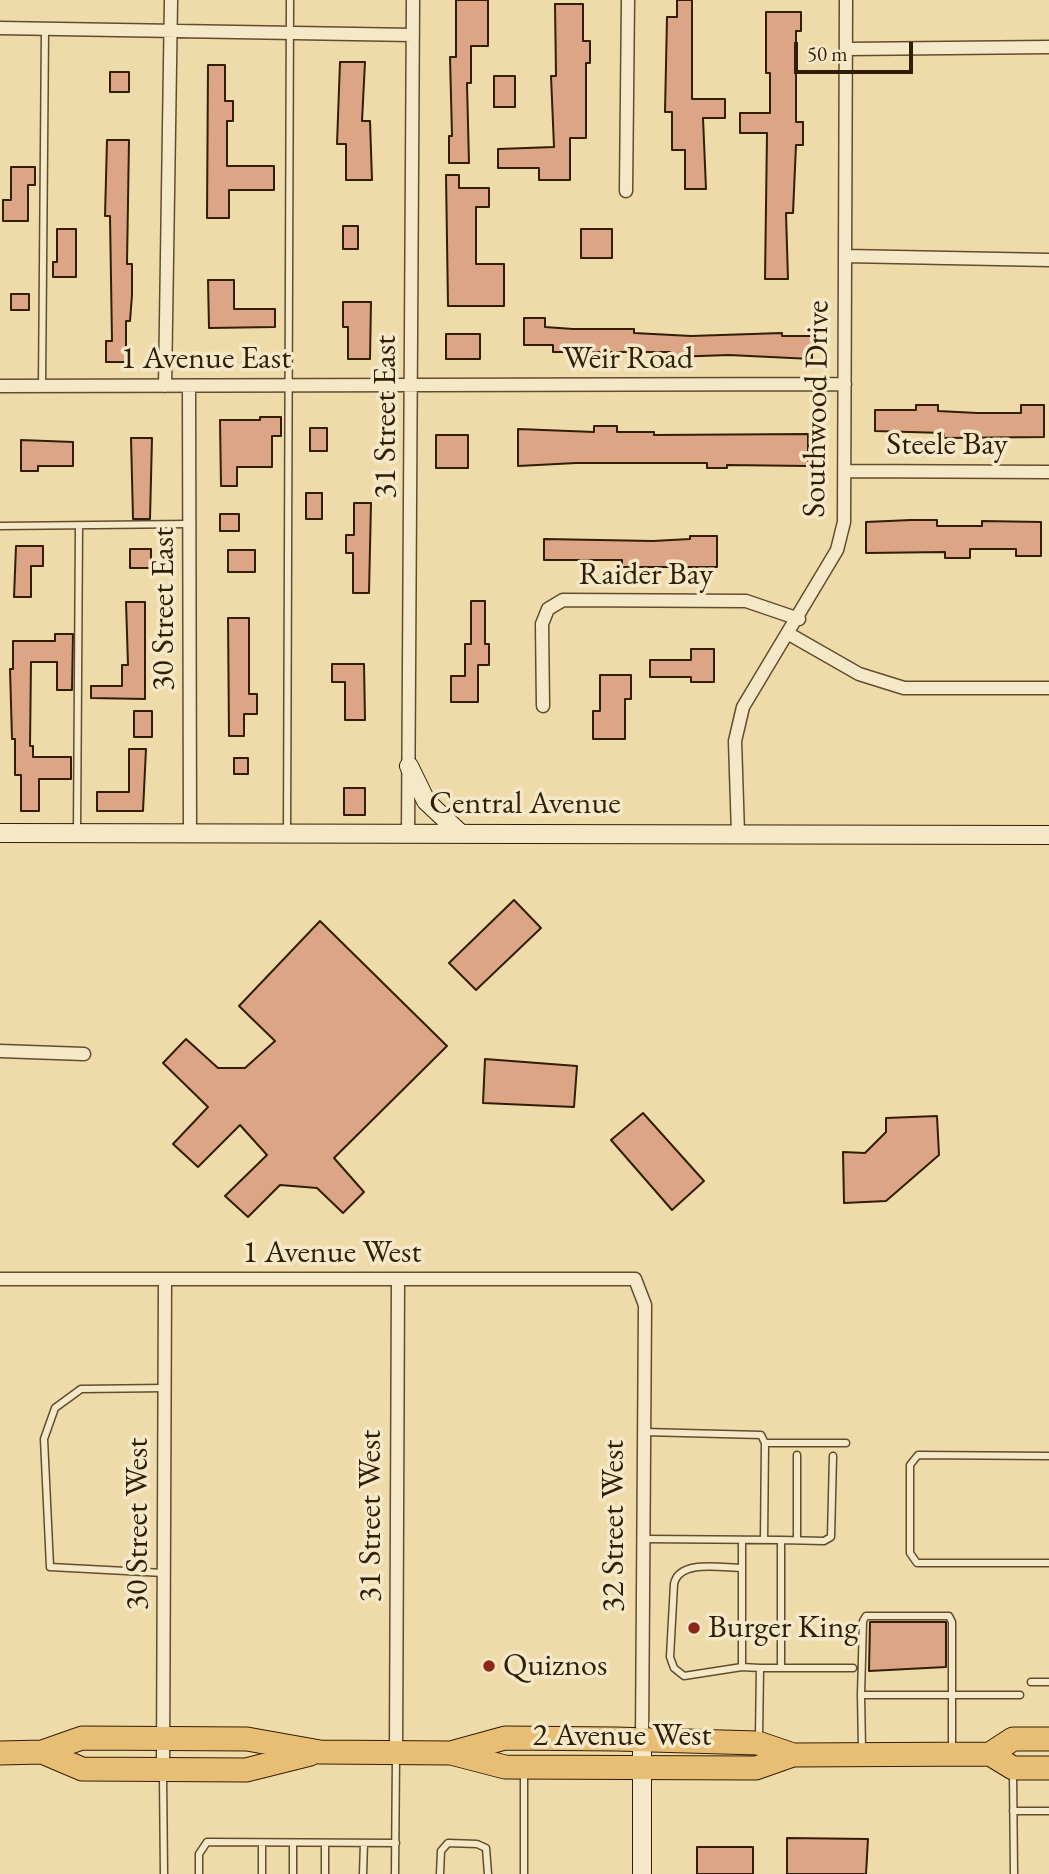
<!DOCTYPE html>
<html>
<head>
<meta charset="utf-8">
<style>
	body { margin:0 }
	#map { position:relative; width:1049px; height:1874px; overflow:hidden; background:#efdbaa; font-family:"EB Garamond",serif }
	canvas { display:block }
	.scale { position:absolute; left:794px; top:42px; width:119px; height:32px; box-sizing:border-box; border:4px solid #321e04; border-top:0; padding-left:9px; font-size:21px; line-height:24px; white-space:nowrap; color:#321e04; -webkit-text-stroke:5px #f5e8c8; paint-order:stroke }
</style>
</head>
<body>
<div id="map">
<canvas width="1049" height="1874"></canvas>
<div class="scale">50 m</div>
</div>
<script>
const c = document.querySelector('canvas').getContext('2d');
c.lineJoin = 'round';
function fillPath(path, color) { c.fillStyle = color; c.fill(path, 'evenodd'); }
function strokePath(path, color, width, dash) { c.strokeStyle = color; c.lineWidth = width; c.lineCap = dash ? 'butt' : 'round'; c.setLineDash(dash || []); c.stroke(path); }
function write(font, color, halo, rows, align = 'center') {
  c.font = font + ' "EB Garamond",serif'; c.lineWidth = 7; c.setLineDash([]); c.textBaseline = 'middle'; c.strokeStyle = halo; c.fillStyle = color; for (const [text, x, y, turn = 0] of rows) {
    c.save(); c.translate(x, y); c.rotate((+turn || 0) * Math.PI / 180); c.textAlign = isNaN(turn) ? turn : align; if (halo) c.strokeText(text, 0, 0); c.fillText(text, 0, 0); c.restore();
  }
}
const building = new Path2D(`
	M456 0H488V46H471V83H467L469 163H449V136H452L450 57H456Z
	M677 0H692V99H725V118H703L706 189H685V150H672V112H665L667 17H677Z
	M555 4H583V41H590V63H586V138H570V180H539V168H498V149L554 147 551 76H556Z
	M766 12H801V31H796V122H803V145H796L793 213H786L788 279H765L767 133H740V113H770V73H766Z
	M340 62H365L362 121H370L372 180H346V144H337Z
	M208 65H225V101H233V121H227V166H274V190H229V218H207Z
	M110 72H129V92H110Z
	M494 76H515V107H494Z
	M107 140H129L127 264H132V295L130 321H126V362H106V341H112L110 216H105Z
	M11 167H35V185H28V221H3V200H11Z
	M446 175H459V188H489V207H476V264H504V306H448Z
	M343 226H358V249H343Z
	M57 229H76V277H53V262H57Z
	M581 229H612V258H581Z
	M208 280H234V309H275V327L209 328Z
	M11 294H29V310H11Z
	M343 302H371L370 359H348V327H343Z
	M524 318H545V327L573 329H634V333L691 336 782 333V336H812V359L729 355 671 357V352H553V345H524Z
	M446 334H480V359H446Z
	M916 405H938V411L977 413H1021V405H1044V437L944 438V433L875 431V410H916Z
	M260 417H281V436H272V467H237V486H221L220 420H260Z
	M594 426H617V432H654V435L808 434V466L727 465V468H707V463H576L518 466V429L594 432Z
	M310 428H327V451H310Z
	M436 435H468V468H436Z
	M131 438H152L150 519H133Z
	M21 440 73 442V466H38V471H21Z
	M306 493H322V519H306Z
	M354 503H371L369 593H353V553H346V535H354Z
	M220 514H239V531H220Z
	M911 520H937V526H982V521L1041 522V556H1016V549H970V558H945V552L866 553V522Z
	M690 536H717V567H622V560H544V539L653 541 690 539Z
	M16 546H43V566H31V597H14Z
	M130 549H151V568H130Z
	M228 550H255V572H228Z
	M471 601H485V644H489V665H478V702H451V676H465V644H471Z
	M126 602H145V699L91 698V686H122V665H128Z
	M228 618H249V694H257V714H244V736H229Z
	M55 634H73L72 690H57V662H31L30 746H33V757H71V779H39V811H21V775H15V739H12L10 669H13V641H55Z
	M691 649H714V682H691V677H650V660H691Z
	M332 664H364L365 720H345V682H332Z
	M600 675H631V699H625V739H593V711H600Z
	M134 711H152V737H134Z
	M129 749H146L143 811H97V792H129Z
	M234 758H248V774H234Z
	M344 788H365V815H344Z
	M514 900 541 928 476 990 449 963Z
	M320 921 447 1046 334 1158 364 1192 343 1213 317 1188 280 1185 248 1217 225 1196 267 1155 240 1125 198 1167 173 1144 208 1107 163 1063 186 1039 218 1068H245L275 1041 239 1006Z
	M485 1059 577 1066 574 1107 483 1103Z
	M643 1113 704 1181 672 1210 611 1140Z
	M937 1116 939 1155 886 1201 844 1203 843 1152 865 1153 886 1132V1118Z
	M870 1622H946V1667L869 1671Z
	M787 1838 868 1839 866 1874H787Z
	M697 1847H753V1874H697Z`);
fillPath(building, '#dca585');
strokePath(building, '#321e04', 2);
const lane = new Path2D(`
	M42 385 45 29
	M0 526 189 524
	M77 830 79 527
	M287 831 290 0
	M644 1432 761 1435 765 1443 764 1540
	M765 1443H846
	M1049 1456 918 1455 910 1465V1553L917 1563H1049
	M643 1539 781 1540V1668
	M742 1540V1667L760 1668
	M781 1540 824 1541 831 1537 833 1456
	M797 1540V1455
	M164 1573 50 1567 44 1439 55 1408 81 1389 165 1388
	M742 1667 684 1676 674 1668 670 1657 674 1584C679 1559 722 1568 742 1568
	M1031 1682H1049
	M861 1695 863 1621 866 1616H949L952 1622V1749
	M759 1737 760 1668H853
	M862 1749 861 1695H1020
	M524 1771V1874
	M1013 1773 1014 1874
	M163 1775 164 1874
	M1013 1811H1049
	M262 1843V1874
	M199 1874V1854L207 1842 396 1843
	M293 1874V1843
	M325 1874V1843
	M363 1874 364 1843
	M395 1874 396 1757
	M440 1874 441 1851 448 1843 477 1844 486 1848 488 1874`);
const street = new Path2D(`
	M0 28 413 35
	M846 49 1049 47
	M626 191 628 0
	M846 256 1049 260
	M0 386 845 384
	M165 386 171 0
	M189 386 190 833
	M845 471 1049 472
	M789 634 859 674 904 688H1049
	M543 706 542 624 548 609 563 600 746 601 799 619
	M408 834 413 0
	M738 834 735 741 743 707 837 550 844 522 846 0
	M0 1051 84 1054
	M0 1279H635L645 1305 642 1739
	M396 1753 398 1279
	M163 1769 165 1279`);
const secondary = new Path2D(`
	M409 766 426 801 461 834
	M0 833 1049 835
	M642 1874V1739`);
const highway = new Path2D(`
	M42 1752 82 1769 246 1770 310 1754
	M454 1752 505 1738 616 1739 758 1743 793 1755 990 1754 1013 1768H1049
	M0 1753 42 1752 82 1738 247 1739 320 1752 451 1753 505 1767 756 1768 793 1755
	M990 1754 1013 1739H1049`);
strokePath(lane, '#614d2e', 9);
strokePath(street, '#614d2e', 15);
strokePath(secondary, '#321e04', 20);
strokePath(highway, '#321e04', 25);
strokePath(lane, '#f5e8c8', 6);
strokePath(street, '#f5e8c8', 12);
strokePath(secondary, '#f5e8c8', 18);
strokePath(highway, '#e8be75', 23);
for (const [x, y, r, color] of [
	[694,1628,7,"#8f2418"],
	[489,1666,7,"#8f2418"]
]) { const dot = new Path2D(); dot.arc(x, y, r, 0, 2 * Math.PI); c.fillStyle = color; c.fill(dot); strokePath(dot, '#f5e8c8', 2.5); }
write('32px', '#321e04', '#f5e8c8', [
	["1 Avenue East",206,359],
	["Weir Road",628,359],
	["Southwood Drive",817,409,-89],
	["31 Street East",386,417,-90],
	["Steele Bay",947,445],
	["Raider Bay",646,575],
	["30 Street East",164,609,-90],
	["Central Avenue",525,804],
	["1 Avenue West",332,1253],
	["31 Street West",371,1516,-90],
	["30 Street West",138,1524,-90],
	["32 Street West",614,1526,-90],
	["2 Avenue West",622,1736]
]);
write('32px', '#321e04', '#f5e8c8', [
	["Burger King",708,1628],
	["Quiznos",503,1666]
], 'left');
</script>
</body>
</html>
